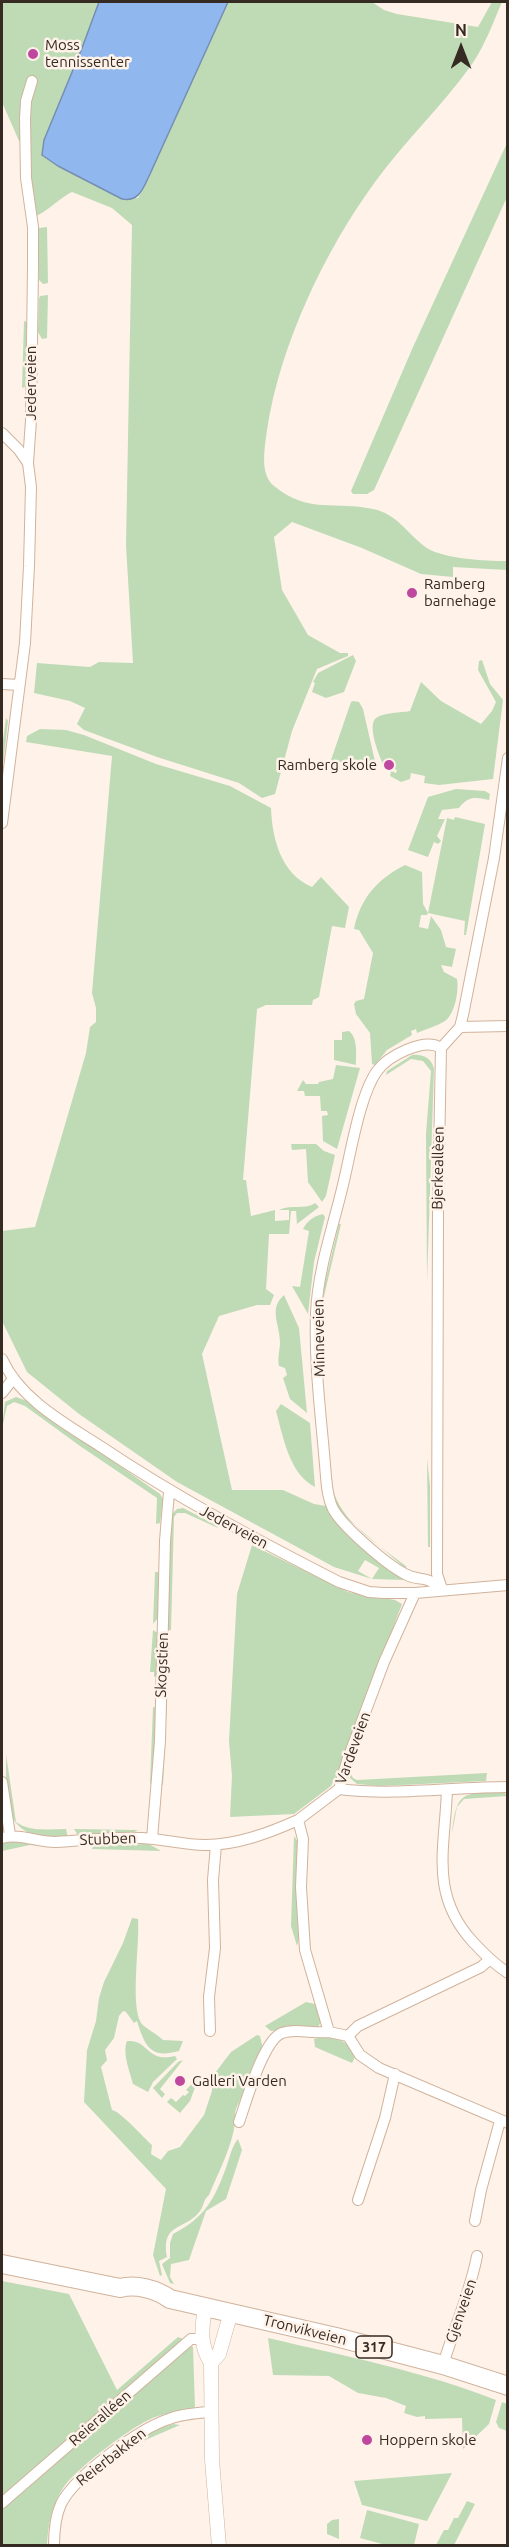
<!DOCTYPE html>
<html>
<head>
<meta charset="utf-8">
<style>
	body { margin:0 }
	#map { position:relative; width:509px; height:2547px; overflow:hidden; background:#fff2e9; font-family:Ubuntu,sans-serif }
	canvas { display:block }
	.frame { position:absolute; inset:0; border:3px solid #362b22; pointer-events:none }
	.north { position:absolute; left:431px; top:18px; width:60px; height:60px; -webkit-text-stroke:4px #fff2e9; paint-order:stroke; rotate:0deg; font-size:16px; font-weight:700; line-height:24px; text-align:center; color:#362b22 }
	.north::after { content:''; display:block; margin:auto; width:21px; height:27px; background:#362b22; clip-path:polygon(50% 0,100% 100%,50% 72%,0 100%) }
</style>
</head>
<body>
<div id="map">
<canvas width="509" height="2547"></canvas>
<div class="frame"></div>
<div class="north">N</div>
</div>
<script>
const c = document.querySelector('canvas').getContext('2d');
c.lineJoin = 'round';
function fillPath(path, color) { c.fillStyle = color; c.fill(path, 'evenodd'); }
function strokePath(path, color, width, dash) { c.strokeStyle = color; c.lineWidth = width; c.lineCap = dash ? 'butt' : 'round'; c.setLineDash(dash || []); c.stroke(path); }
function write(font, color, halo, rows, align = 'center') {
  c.font = font + ' Ubuntu,sans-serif'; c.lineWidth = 5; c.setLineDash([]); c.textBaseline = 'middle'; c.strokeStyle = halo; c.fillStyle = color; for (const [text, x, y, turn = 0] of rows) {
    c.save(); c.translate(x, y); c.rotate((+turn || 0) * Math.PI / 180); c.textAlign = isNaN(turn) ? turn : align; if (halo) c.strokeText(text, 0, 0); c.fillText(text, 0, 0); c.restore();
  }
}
fillPath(new Path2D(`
	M2 2H99L82 48 44 140 42 155 58 166 122 199 138 198 141 193 228 2H372L384 10 397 14 478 27 492 2H502C493 23 484 48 470 67 441 107 404 142 375 182 324 252 280 345 267 430 265 447 259 474 274 486 308 514 335 501 373 509 397 514 406 532 424 546 440 559 486 561 507 561V570L453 567V577L421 574 362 548 292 522 274 537 282 590 308 635 340 653H348V656L317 669 292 731 275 794 262 798 239 783 157 757 84 730 77 724 85 708 70 701 34 693 37 663 90 667 99 662 133 663 126 545 132 225 112 208 72 192C61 197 43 215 35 216L29 177 28 140 19 141 2 102Z
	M507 143V197L374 490 367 494H353L351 491 413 347Z
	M47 227 48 283 43 284 39 280V228Z
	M48 295 47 338 42 339 38 332 39 299 40 296Z
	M24 321 27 322 25 387 22 388Z
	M353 655 356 661 344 692 326 698 312 692 315 683 313 682 318 673Z
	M482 660 490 684 503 700 493 779 439 785 424 783 425 776 411 773 410 779 401 782 390 776 391 771 396 773 397 770 390 767 388 770 385 769C381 760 366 726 376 718 384 712 401 713 410 711L421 682 441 701 481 724 492 711 496 702 478 670 479 661Z
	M353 701 359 702 363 709 377 770 331 760 351 702Z
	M6 718 8 721 2 774V748Z
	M40 729 66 730 84 735 156 764 230 786 271 808C272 838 281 874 312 887L321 877 349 907 345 928 332 926 319 997 313 1000 312 1005H266L257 1009 243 1180H246L251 1216 275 1210V1221L289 1220V1210H279C291 1204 306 1210 315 1203L319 1207 297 1224 296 1211H291L289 1234H269L266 1289 274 1295 270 1305H257L219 1316 202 1354 232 1490H283L314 1504 326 1506 404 1580 372 1579 334 1567 177 1482 79 1414 27 1372 2 1321V1231L35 1227 86 1053 90 1027 96 1022V1008L92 993 112 756 26 742 27 736ZM365 1560 379 1568 372 1579 358 1571Z
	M456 789 485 791 490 794 489 800C475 797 468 796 459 808L442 810 438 819H445L437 836 441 841 438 844 434 842 428 857 408 850 428 797Z
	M455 817 485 824 466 935H464L465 921 428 913 427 915H421L419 927 428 929 431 916 441 930 446 947 456 949 452 967 441 965 444 972 457 979C459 991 455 1014 445 1021 437 1026 426 1029 417 1033L416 1029 411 1031 412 1035 387 1050 375 1065 372 1064 370 1033 356 1014 354 1004 356 1001 364 999 373 953 359 930 354 929C360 899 377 879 405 865L422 872 423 904 428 913 447 818 454 820Z
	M349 1031C358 1038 356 1054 356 1065L334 1060V1040H342V1032Z
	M412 1055C422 1054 432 1058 434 1069L427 1282 426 1134 431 1071 423 1061 411 1059 386 1075 387 1071Z
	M336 1065 360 1068 337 1149 323 1141 322 1116 328 1115 327 1111H321L320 1096H305L304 1091H297L303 1080 306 1084H318L319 1082 333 1079Z
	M291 1144H316L324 1151 335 1155 326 1196 322 1202 308 1182 306 1149 292 1150Z
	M323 1214 325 1217 314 1262 308 1314 292 1286 300 1287 309 1231 303 1229C307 1221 314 1216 323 1214Z
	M339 1224H341L321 1309 323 1291Z
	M284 1295 299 1328 307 1413 290 1399 283 1378 287 1375 285 1368 279 1366C277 1358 280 1350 280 1342 280 1324 268 1309 284 1295Z
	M16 1397 27 1401 160 1494 163 1499 160 1523 156 1524 157 1498 80 1446 25 1406 14 1402 7 1406 2 1429 5 1402Z
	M281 1404 310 1423 315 1487C289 1474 283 1436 276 1411Z
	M427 1458 430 1486V1547H428Z
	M333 1489C341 1523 381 1546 407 1567L405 1568 342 1514 337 1507Z
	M183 1508 216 1525 218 1528 185 1513H177L174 1517 171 1630H167L171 1515 177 1509Z
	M252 1545 348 1592 395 1600 402 1604 341 1767 331 1786 294 1814 230 1817 232 1776 229 1741 237 1594Z
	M155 1572H160L159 1617 153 1624Z
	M153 1630 158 1633 157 1676 154 1677V1672H150Z
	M167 1642H170L163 1785H162Z
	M153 1707 157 1708 153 1781 150 1784Z
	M6 1754 16 1822C29 1832 49 1829 66 1829L68 1838C60 1839 52 1837 44 1836 0 1832 7 1790 6 1754Z
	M349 1770 353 1778 357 1780 487 1773 486 1781 379 1786 357 1784 350 1778Z
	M504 1792 507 1796 464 1799 457 1807 452 1833C457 1789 463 1794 504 1792Z
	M74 1829 136 1830H138L132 1833 79 1837Z
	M294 1836 298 1842 300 1935 297 1946 291 1926Z
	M12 1840 56 1847 30 1845 2 1851V1842Z
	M149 1844 161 1851 92 1849 93 1845Z
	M132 1918 138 1919C140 1944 130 2004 141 2023 145 2028 157 2034 163 2040L183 2041 179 2051C151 2059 145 2047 137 2021L134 2023 126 2012 123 2011 119 2016 114 2038 105 2050 107 2060 101 2067 112 2110C120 2111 142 2136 152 2145L151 2154 161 2160 168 2151 180 2147 204 2115 212 2091V2077L231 2052 257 2035 260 2036 263 2049 236 2109C234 2114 236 2118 235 2123 232 2147 218 2173 209 2195 203 2200 204 2206 200 2211 185 2231 161 2222 167 2257L159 2261 162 2275 160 2276 153 2255 166 2189 84 2102 87 2050 96 2021 99 1998 104 1982 123 1943Z
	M306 2002 315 2004 321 2022 318 2027 271 2031 265 2026Z
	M322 2037C337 2036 350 2042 355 2057L352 2063 315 2047 314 2039Z
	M127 2041C149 2039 146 2063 175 2056L177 2059 153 2082 148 2092 133 2084C130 2072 122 2053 127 2041Z
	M183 2060 160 2089 165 2094 162 2098 153 2088 178 2062Z
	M197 2078 198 2079 190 2101 180 2113 167 2102 171 2098 176 2102 183 2095 185 2096 189 2092 186 2090Z
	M238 2139 242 2150 226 2199 206 2211 189 2260 171 2264 170 2277 174 2284 170 2283 162 2264 170 2258V2243L173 2234C206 2217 215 2198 227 2165 230 2156 232 2146 238 2139Z
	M2 2281 69 2294 117 2390 178 2337 183 2339 2 2498Z
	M268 2338C345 2356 422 2371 496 2400L489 2424 463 2449 462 2418 425 2419V2416L417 2417 404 2413 406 2406 386 2398 358 2393 329 2376 273 2375Z
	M190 2346 193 2347 195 2407C184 2414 168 2412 155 2417 133 2425 76 2469 63 2488 52 2505 48 2525 47 2545L2 2546V2507Z
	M502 2402 507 2404V2431L499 2428 496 2422Z
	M173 2424 180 2425 143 2441 120 2456 122 2451 154 2430Z
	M452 2473 427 2521 362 2505 354 2481Z
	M467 2501 475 2504 454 2545H436L444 2530H448L454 2518H458Z
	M367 2510 419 2524 414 2545H386L360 2538Z
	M339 2519V2539L327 2534V2524L332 2520Z`), '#bedbb6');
const water = new Path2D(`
	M99 2H228L150 174C143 188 140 202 122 199L58 166 42 155 44 140 82 48Z`);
fillPath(water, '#90b8ef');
strokePath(water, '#758eb2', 1.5);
const minor = new Path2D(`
	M2 433 19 450 28 463
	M2 684 19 685
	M2 823 25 643 29 566 31 487 28 463 31 420 33 266V227L26 178 25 119 26 101 32 81
	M460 1027 508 1026
	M441 1048C424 1037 388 1056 377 1071 359 1096 350 1158 342 1189 332 1230 318 1270 316 1313 314 1368 322 1423 326 1477 327 1488 328 1499 333 1509 343 1527 386 1564 405 1574 422 1583 423 1573 441 1589
	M2 1359C20 1399 64 1423 100 1446 176 1497 257 1540 339 1582L369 1592 384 1593H415L508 1585
	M2 1393 13 1379
	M442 1589 437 1574 438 1208 441 1048 460 1027 463 1015 494 858 508 758
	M415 1593 384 1662 347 1761 339 1789 298 1820 303 1839 301 1887 305 1950 329 2032 348 2036 360 2055 379 2068 508 2123
	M2 1782 10 1835
	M339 1789C395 1796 452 1787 508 1787
	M447 1790C445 1848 429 1894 473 1942 484 1954 494 1964 508 1973
	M2 1838C20 1833 36 1842 55 1842 84 1841 113 1836 142 1838 163 1839 184 1845 205 1845 237 1845 269 1833 298 1820
	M152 1839 160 1741 165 1541 169 1492
	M210 2031 209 1997 215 1948 213 1880 216 1845
	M348 2036 358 2026 481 1967 489 1960
	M239 2122C246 2103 263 2040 282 2033 295 2028 314 2034 329 2032
	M358 2200 385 2118 395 2074
	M475 2221 481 2190 500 2121
	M443 2365C454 2328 470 2293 477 2256
	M2 2503 191 2339H201
	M54 2546C54 2532 55 2517 61 2504 74 2477 140 2428 169 2419 182 2414 197 2413 210 2412`);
const tertiary = new Path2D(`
	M205 2307C202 2328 199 2344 211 2363L212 2460 219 2546
	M211 2363 219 2354 231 2312`);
const primary = new Path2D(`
	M2 2264 120 2288C136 2284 156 2289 170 2299L336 2337 443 2365 508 2386`);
strokePath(minor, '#d0b39c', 12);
strokePath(tertiary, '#d0b39c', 15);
strokePath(primary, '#d0b39c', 20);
strokePath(minor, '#fff', 10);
strokePath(tertiary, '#fff', 14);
strokePath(primary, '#fff', 18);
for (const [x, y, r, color] of [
	[33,54,6,"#bf489f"],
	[412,593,6,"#bf489f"],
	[389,765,6,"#bf489f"],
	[180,2081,6,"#bf489f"],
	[367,2440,6,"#bf489f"]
]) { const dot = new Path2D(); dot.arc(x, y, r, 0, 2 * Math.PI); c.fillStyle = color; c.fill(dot); strokePath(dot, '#fff2e9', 2); }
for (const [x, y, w] of [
	[374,2347,36]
]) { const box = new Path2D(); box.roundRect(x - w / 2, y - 11, w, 22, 4.5); c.fillStyle = '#fff2e9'; c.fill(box); strokePath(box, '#362b22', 1.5); }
write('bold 14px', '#362b22', null, [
	["317",374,2347]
]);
write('15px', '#362b22', '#fff2e9', [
	["Moss",45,45],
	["tennissenter",45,62],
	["Ramberg",424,584],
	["barnehage",424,601],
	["Ramberg skole",377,765,"right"],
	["Galleri Varden",192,2081],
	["Hoppern skole",379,2440]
], 'left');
write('15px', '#362b22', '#fff2e9', [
	["Jederveien",31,383,-90],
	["Bjerkeallèen",438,1168,-89],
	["Minneveien",319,1338,-91],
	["Jederveien",234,1527,28],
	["Skogstien",162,1665,-88],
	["Vardeveien",353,1748,-70],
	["Stubben",108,1839,-2],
	["Gjenveien",461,2311,-71],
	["Tronvikveien",305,2330,14],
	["Reieralléen",100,2418,-41],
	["Reierbakken",111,2457,-38]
]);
</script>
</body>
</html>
